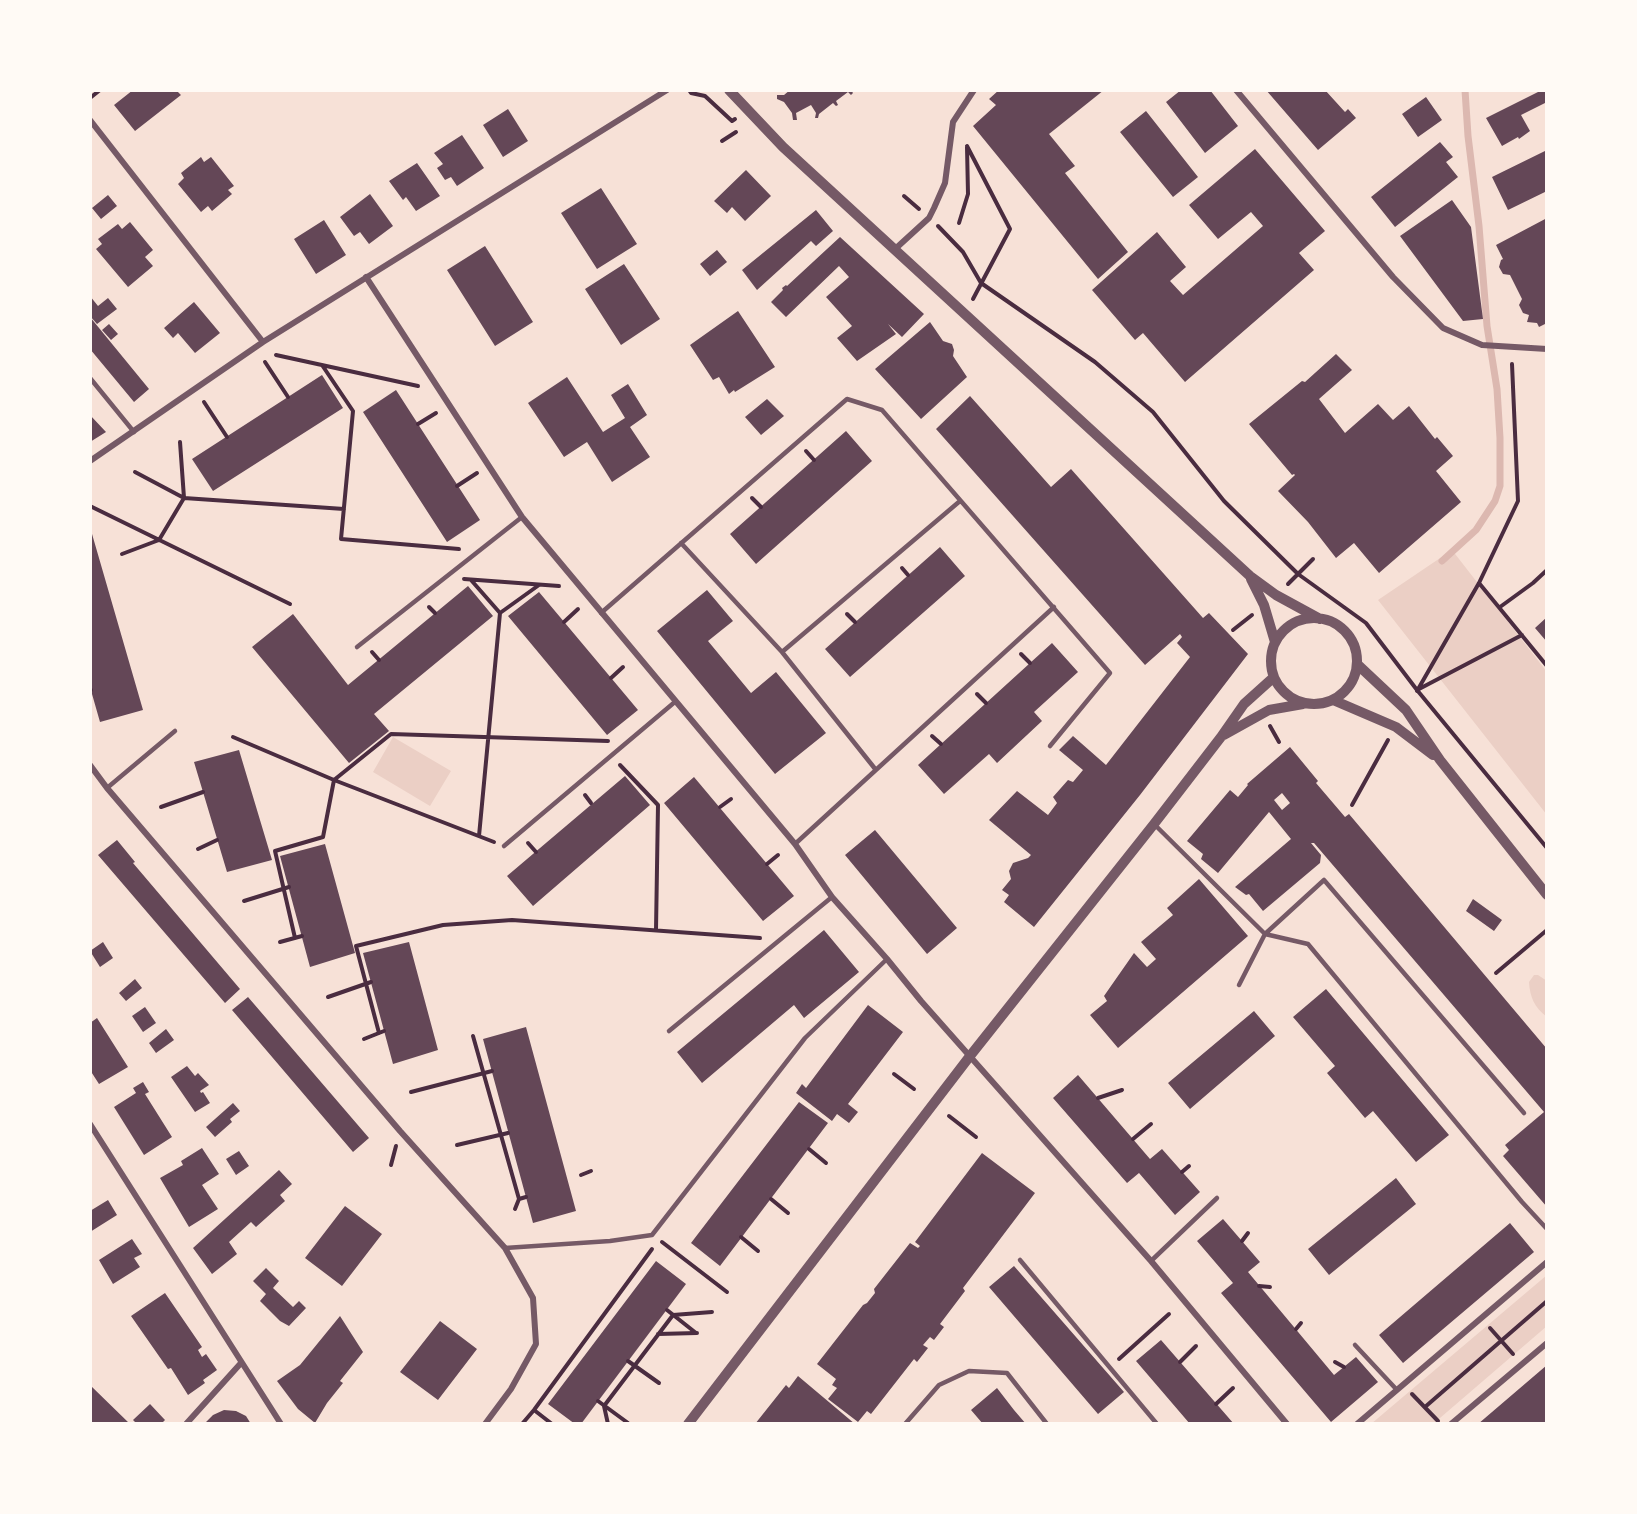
<!DOCTYPE html>
<html>
<head>
<meta charset="utf-8">
<style>
	body { margin:0 }
	#map { position:relative; width:1637px; height:1514px; overflow:hidden; background:#f7e1d7; font-family:Signika,sans-serif }
	canvas { display:block }
	.frame { position:absolute; inset:0; border:92px solid #fffaf5; pointer-events:none }
</style>
</head>
<body>
<div id="map">
<canvas width="1637" height="1514"></canvas>
<div class="frame"></div>
</div>
<script>
const c = document.querySelector('canvas').getContext('2d');
c.lineJoin = 'round';
function fillPath(path, color) { c.fillStyle = color; c.fill(path, 'evenodd'); }
function strokePath(path, color, width, dash) { c.strokeStyle = color; c.lineWidth = width; c.lineCap = dash ? 'butt' : 'round'; c.setLineDash(dash || []); c.stroke(path); }
fillPath(new Path2D(`
	M1452 550 1547 672V815L1378 600Z
	M393 737 451 771 430 806 373 772Z
	M1534 975H1538L1547 981V1017C1534 1007 1530 997 1529 982Z
	M1547 1275V1326L1433 1424H1371Z`), '#ebcfc5');
strokePath(new Path2D(`
	M1442 561 1476 530 1495 501 1500 486V438L1497 389 1487 326 1479 226 1468 136 1465 90`), '#dcb8b0', 7);
fillPath(new Path2D(`
	M133 90H176L181 95 135 131 114 105Z
	M790 90H851L853 93 851 95 848 92 836 101 838 105 836 106 833 103 819 114 818 118H815L816 113 811 105 796 113 797 120H793L792 113 784 102 777 99V95H784Z
	M999 90H1104L1049 134 1075 166 1065 173 1128 252 1098 279 973 126 996 105 989 99Z
	M1181 90H1210L1238 126 1205 153 1166 102Z
	M1266 90H1325L1345 112 1348 109 1356 118 1318 150Z
	M1542 90H1547V102L1521 115 1530 131 1519 139 1518 137 1502 146 1486 118Z
	M1426 97 1442 120 1418 137 1402 114Z
	M508 109 528 141 503 157 483 125Z
	M1146 111 1198 177 1173 197 1120 132Z
	M462 135 484 168 457 186 451 177 445 180 437 168 443 164 434 153Z
	M1440 142 1453 157 1446 162 1458 177 1395 227 1371 197Z
	M1255 149 1325 231 1299 253 1314 270 1185 382 1143 333 1135 340 1092 290 1157 232 1186 267 1170 281 1183 295 1263 226 1251 212 1218 239 1189 205Z
	M1547 150V191L1508 210 1492 177Z
	M201 157 204 162 211 157 234 186 228 190 232 194 212 211 208 206 201 212 178 184 184 178 181 173Z
	M417 163 440 196 416 211 406 197 403 200 389 181Z
	M746 170 771 196 745 221 732 207 727 213 714 201Z
	M601 188 637 244 597 269 561 213Z
	M370 194 393 226 369 244 360 232 354 236 340 217Z
	M108 195 117 206 101 219 92 208Z
	M1452 200 1471 227 1483 319 1463 321 1400 236Z
	M816 210 833 231 816 246 811 241 757 290 742 270Z
	M1547 218V323L1539 327 1537 323 1527 322 1529 315 1523 313 1519 305 1522 299 1510 275 1503 274 1499 267 1501 260 1503 259 1496 245Z
	M324 220 346 255 316 274 294 239Z
	M130 222 153 250 145 257 153 266 128 287 96 249 102 244 98 239 118 224 122 229Z
	M840 237 924 314 902 337 888 324 896 334 857 361 837 338 852 326 826 297 849 277 839 266 786 317 771 302 783 290 782 288 786 285 787 286Z
	M485 246 533 322 495 346 447 270Z
	M717 250 727 262 710 276 700 264Z
	M624 264 660 319 621 345 585 289Z
	M90 296 98 306 108 298 117 309 97 324 90 316Z
	M194 302 220 333 195 353 178 333 173 338 164 328Z
	M738 311 775 367 735 392 734 390 729 394 719 377 713 380 690 345Z
	M90 317 149 389 134 402 90 349Z
	M930 322 943 341 952 344 954 350 953 356 967 377 921 419 875 369Z
	M109 324 118 334 111 340 102 330Z
	M1336 354 1352 370 1319 399 1345 433 1378 404 1393 420 1409 406 1435 439 1437 437 1453 456 1436 471 1461 502 1379 573 1354 543 1336 558 1308 522 1278 491 1295 475 1294 474 1292 475 1249 424 1302 381 1305 382Z
	M322 375 343 408 213 491 192 459Z
	M567 377 603 432 625 418 611 395 628 384 647 415 630 427 650 457 612 482 587 442 564 457 528 403Z
	M396 390 480 520 447 542 363 412Z
	M970 396 1051 487 1071 469 1203 618 1209 613 1248 654 1140 795 1034 927 1004 902 1009 895 1002 890 1011 879 1009 871 1013 863 1028 858 1031 855 989 820 1017 791 1048 815 1057 803 1053 797 1068 780 1073 782 1083 770 1059 750 1073 736 1106 765 1190 657 1177 643 1182 637 1180 634 1145 665 936 429Z
	M767 399 784 416 761 435 745 417Z
	M90 415 106 432 90 442Z
	M846 431 872 461 756 564 730 534Z
	M90 527 143 710 100 722 90 687Z
	M940 547 965 576 850 677 825 649Z
	M468 586 493 616 374 714 389 731 349 763 252 647 293 614 348 685Z
	M707 590 733 621 708 641 751 693 776 672 826 733 775 774 657 631Z
	M539 592 638 710 607 735 508 616Z
	M1547 617V642L1535 628Z
	M1052 643 1078 672 1034 712 1042 721 997 763 989 754 944 794 918 765Z
	M1290 747 1318 781 1316 783 1345 817 1349 814 1547 1049V1207L1503 1156 1509 1150 1505 1145 1544 1112 1314 843H1311L1321 855 1320 863 1263 911 1249 894 1246 895 1235 887 1291 839 1269 812 1218 873 1201 859 1203 854 1187 841 1230 790 1238 797 1248 785 1247 784ZM1282 793 1290 803 1282 810 1274 800Z
	M239 750 272 860 227 872 194 762Z
	M625 776 650 805 533 906 507 876Z
	M694 777 794 896 763 921 664 803Z
	M875 830 957 928 927 954 845 855Z
	M117 840 135 862 133 863 240 989 225 1003 98 855Z
	M325 844 355 953 310 967 280 856Z
	M1199 879 1248 936 1118 1048 1090 1015 1107 1001 1104 996 1134 953 1147 967 1156 959 1141 942 1173 915 1167 908Z
	M1473 899 1502 920 1494 931 1466 911Z
	M824 930 859 972 804 1018 794 1005 702 1083 677 1052Z
	M103 942 113 958 100 967 90 951Z
	M409 942 438 1050 393 1064 363 953Z
	M135 979 142 988 126 1001 119 993Z
	M1326 989 1449 1135 1416 1162 1373 1111 1365 1118 1327 1073 1335 1066 1293 1017Z
	M248 997 369 1138 353 1152 232 1010Z
	M868 1005 903 1032 848 1104 858 1112 849 1123 837 1114 832 1121 796 1093 802 1084 806 1088Z
	M145 1007 156 1023 143 1032 132 1016Z
	M1254 1011 1275 1036 1190 1109 1168 1083Z
	M97 1018 128 1067 99 1084 90 1070V1023Z
	M526 1027 576 1211 533 1223 483 1039Z
	M166 1029 174 1040 156 1053 149 1043Z
	M187 1066 195 1076 198 1073 209 1085 200 1091 201 1093 203 1092 210 1103 195 1112 171 1077Z
	M1078 1075 1150 1159 1162 1149 1200 1192 1175 1215 1139 1173 1127 1183 1053 1098Z
	M143 1082 149 1092 145 1094 172 1137 144 1155 114 1107 136 1093 133 1088Z
	M799 1102 828 1123 720 1266 691 1243Z
	M233 1103 240 1111 230 1119 232 1122 215 1137 206 1127Z
	M202 1148 219 1174 202 1185 218 1209 189 1227 160 1178 183 1165 181 1161Z
	M239 1151 249 1166 236 1175 226 1159Z
	M982 1153 1035 1193 963 1288 965 1291 940 1324 944 1327 934 1340 930 1337 923 1345 928 1348 917 1362 914 1359 871 1414 867 1411 858 1422 828 1399 837 1388 832 1385 836 1379 817 1364 863 1305 867 1303 875 1293 874 1289 910 1243 918 1248 920 1246 915 1242Z
	M279 1170 292 1184 280 1195 285 1201 256 1227 251 1222 229 1242 237 1254 212 1274 193 1248Z
	M1396 1178 1416 1204 1329 1275 1308 1249Z
	M108 1200 117 1215 90 1232V1211Z
	M345 1206 382 1234 342 1286 305 1258Z
	M1223 1219 1260 1262 1248 1272 1334 1375 1356 1357 1378 1382 1331 1422 1221 1293 1233 1283 1197 1241Z
	M1510 1223 1534 1252 1403 1363 1379 1335Z
	M132 1239 142 1254 134 1258 140 1267 113 1284 99 1260Z
	M656 1261 686 1284 581 1424H575L548 1404Z
	M1014 1266 1124 1392 1098 1414 989 1287Z
	M266 1268 279 1281 273 1288 293 1307 299 1301 306 1308 289 1326 280 1321 260 1301 266 1294 253 1281Z
	M165 1293 202 1347 198 1350 202 1357 206 1354 217 1370 203 1380 205 1383 188 1395 171 1368 168 1369 131 1316Z
	M340 1316 363 1352 340 1381 343 1383 327 1403 315 1423 298 1409 277 1381 300 1365Z
	M440 1321 477 1349 438 1400 400 1372Z
	M1161 1340 1234 1424H1190L1136 1361Z
	M1547 1365V1423L1478 1424Z
	M798 1376 855 1424H755L786 1385 789 1388Z
	M90 1385 130 1424H90Z
	M997 1388 1014 1410 1026 1424H983L971 1410Z
	M150 1404 165 1420 161 1424H137L133 1420Z
	M224 1410 236 1411 246 1416 251 1424H204L213 1415Z`), '#644757');
strokePath(new Path2D(`
	M689 90 691 93 705 96 732 121 735 119
	M90 98 100 90
	M722 141 736 132
	M967 146 1010 229 973 299
	M904 196 919 209
	M959 223 968 194 967 147
	M938 226 963 252 981 283 1095 362 1153 412 1224 501 1298 574 1366 623 1417 690 1547 848
	M276 355 418 386
	M265 362 288 397
	M322 365 353 411 341 539 459 549
	M204 402 227 437
	M418 424 436 413
	M806 451 814 460
	M135 472 184 498 344 509
	M457 486 477 473
	M752 498 761 507
	M90 506 290 604
	M122 554 159 540 184 498 180 442
	M902 568 908 575
	M464 579 559 586
	M471 580 500 613 539 585
	M1479 583 1547 666
	M1288 584 1313 559
	M429 607 435 613
	M1500 607 1533 583 1547 570
	M847 614 855 622
	M564 622 578 609
	M1233 630 1252 615
	M372 652 379 660
	M1021 654 1030 663
	M611 678 623 667
	M1419 689 1522 635
	M90 690H91
	M1417 691 1479 583 1518 501 1512 364
	M977 694 986 703
	M1270 726 1279 742
	M932 736 941 744
	M233 737 334 780 494 842
	M620 765 658 805 656 930
	M585 795 591 803
	M1352 805 1388 740
	M161 807 203 792
	M720 807 731 799
	M479 836 500 613
	M528 843 536 852
	M198 849 217 840
	M767 864 778 855
	M244 901 289 887
	M295 938 275 851 323 837 334 780 391 734 608 741
	M280 942 302 936
	M1496 973 1547 930
	M328 997 371 982
	M379 1033 356 946 443 925 512 920 760 938
	M473 1036 519 1199
	M364 1039 384 1031
	M894 1074 914 1089
	M411 1092 492 1071
	M1098 1098 1122 1090
	M949 1116 976 1137
	M1133 1139 1151 1124
	M457 1145 508 1133
	M809 1149 826 1163
	M391 1165 396 1146
	M1182 1172 1189 1166
	M581 1175 591 1171
	M771 1199 788 1213
	M515 1209 519 1199 526 1197
	M741 1237 758 1251
	M1242 1241 1248 1233
	M662 1242 727 1292
	M1259 1286 1270 1287
	M667 1310 696 1333
	M1490 1328 1513 1354
	M1296 1329 1301 1323
	M658 1334 697 1333
	M1119 1359 1169 1314
	M628 1361 659 1383
	M1180 1362 1196 1346
	M1335 1362 1344 1367
	M1412 1394 1438 1421
	M598 1401 628 1423
	M1216 1404 1233 1388
	M1425 1407 1547 1301
	M534 1410 552 1424
	M522 1424 534 1410 652 1249
	M608 1424 604 1406 673 1315 712 1312`), '#4a2c40', 4);
strokePath(new Path2D(`
	M90 378 134 432
	M681 543 782 652 876 770
	M601 613 847 399 882 410 1110 673 1050 746
	M357 647 522 517
	M782 652 960 501
	M107 788 175 731
	M1154 824 1265 934 1239 985
	M795 844 1054 607
	M504 846 676 701
	M1265 934 1308 944 1522 1202 1547 1229
	M1265 934 1324 880 1524 1113
	M669 1031 832 897
	M505 1248 610 1241 652 1235 805 1038 887 959
	M1020 1260 1157 1424
	M1151 1261 1217 1198
	M1355 1345 1397 1390
	M905 1424 939 1385 969 1371 1007 1373 1047 1424`), '#755966', 4.5);
strokePath(new Path2D(`
	M1236 90 1393 277 1443 328 1482 345 1547 349
	M90 120 263 342
	M894 250 929 218 934 208 945 183 953 122 974 90
	M366 277 522 517 795 844 832 897 887 959 921 1001 1151 1261 1287 1424
	M90 461 263 342 667 90
	M90 765 107 788 400 1131 505 1248 533 1298 536 1344 511 1389 485 1424
	M90 1124 281 1424
	M186 1424 241 1363
	M1357 1424 1547 1262
	M1451 1424 1547 1343`), '#755966', 6);
strokePath(new Path2D(`
	M729 90 783 147 1250 576 1276 595 1320 619
	M1251 579 1264 605 1275 642
	M1271 661a43 43 0 1 1 86 0a43 43 0 1 1-86 0Z
	M1357 664 1406 710 1440 760 1547 895
	M1333 700 1396 727 1433 755
	M1224 735 1269 710 1303 704
	M688 1424 970 1056 1154 824 1221 737 1244 704 1274 677`), '#755966', 10);
</script>
</body>
</html>
